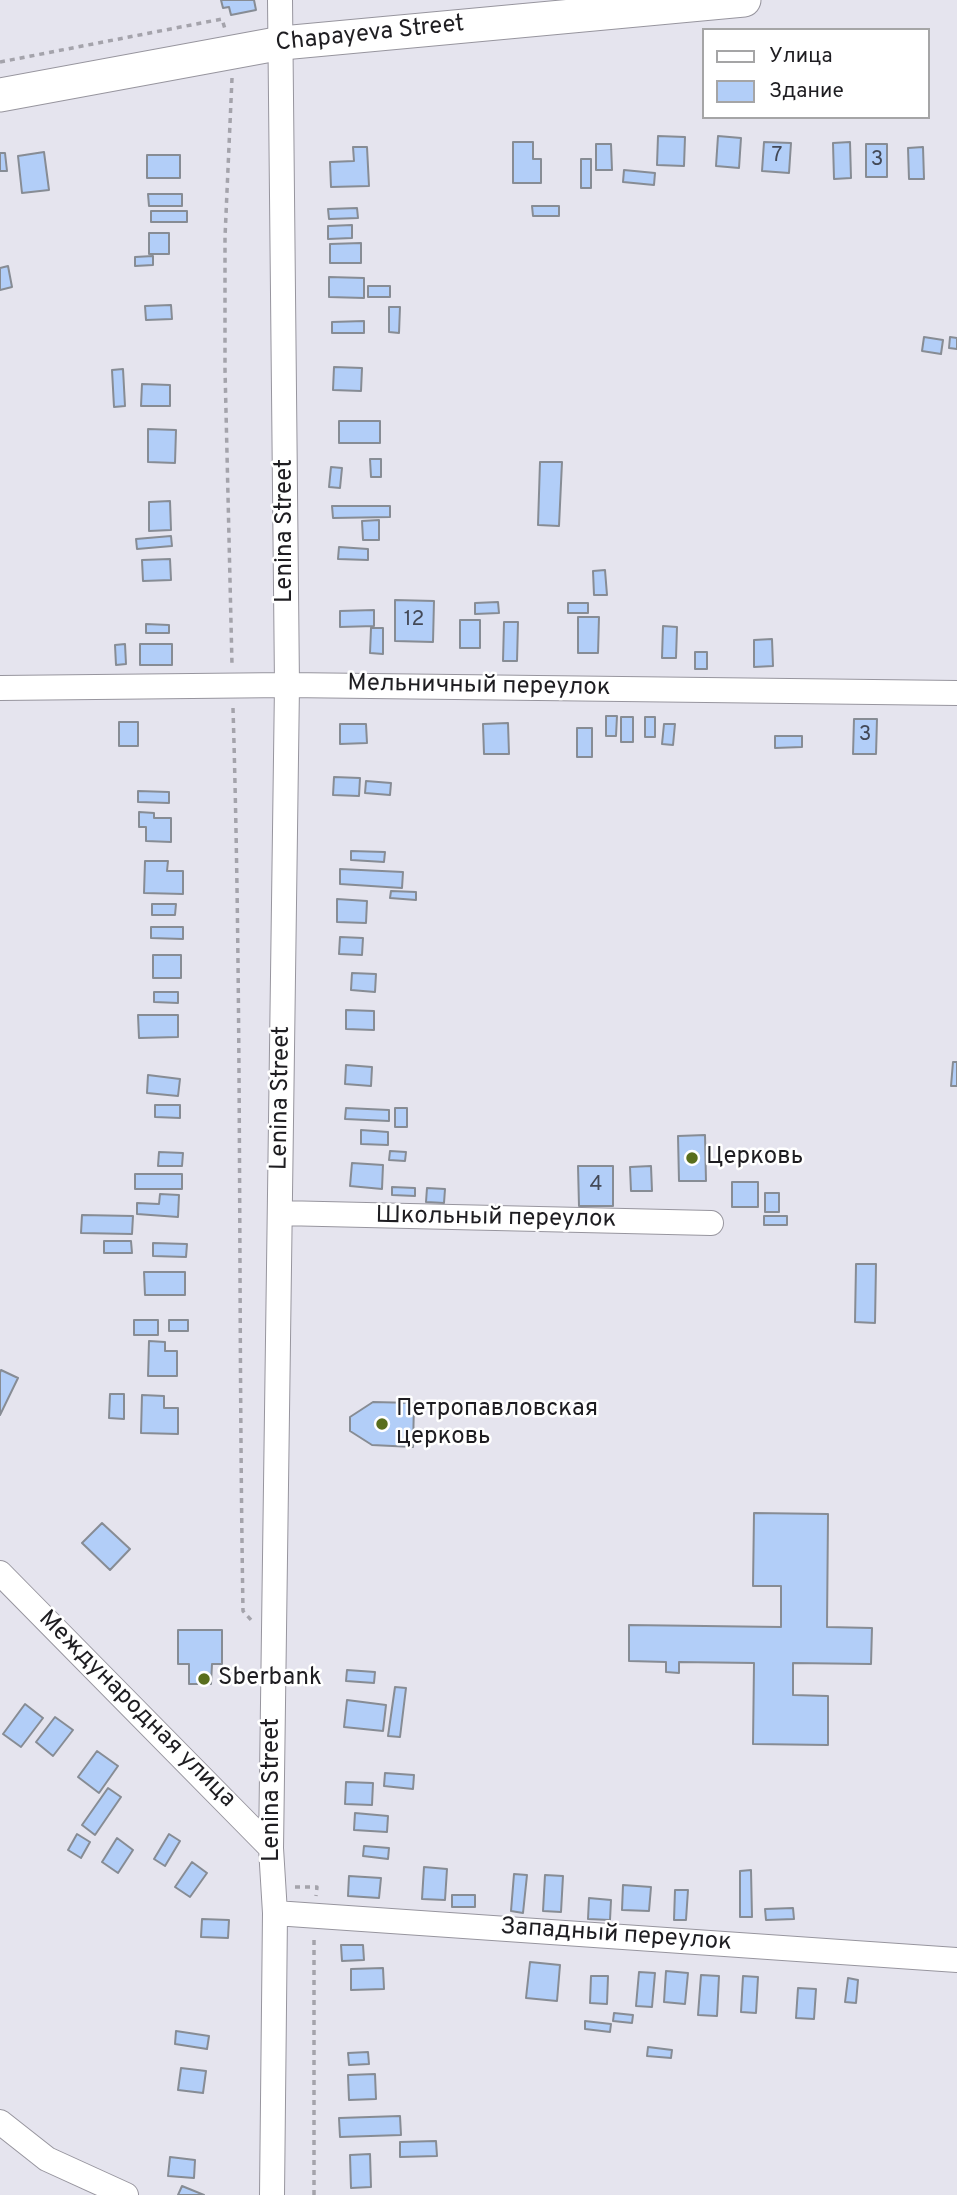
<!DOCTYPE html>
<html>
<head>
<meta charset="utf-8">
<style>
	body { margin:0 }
	#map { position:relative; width:957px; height:2195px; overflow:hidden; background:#e5e4ee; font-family:Overpass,sans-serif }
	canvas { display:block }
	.legend { position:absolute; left:702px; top:28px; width:228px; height:91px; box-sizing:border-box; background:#fff; border:2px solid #a5a5a6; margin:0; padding:9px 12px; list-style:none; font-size:21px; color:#1e1d21 }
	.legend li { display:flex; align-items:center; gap:14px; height:35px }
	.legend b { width:35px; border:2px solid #a5a5a6 }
</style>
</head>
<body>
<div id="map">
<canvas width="957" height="2195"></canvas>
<ul class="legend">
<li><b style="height:9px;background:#fff"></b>Улица</li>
<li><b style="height:19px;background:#b2cef8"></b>Здание</li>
</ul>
</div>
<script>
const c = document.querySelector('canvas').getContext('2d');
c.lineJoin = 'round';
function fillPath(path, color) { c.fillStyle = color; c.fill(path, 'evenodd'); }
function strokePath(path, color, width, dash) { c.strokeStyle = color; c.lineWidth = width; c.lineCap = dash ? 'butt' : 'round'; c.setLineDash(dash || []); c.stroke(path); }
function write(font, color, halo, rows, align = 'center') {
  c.font = font + ' Overpass,sans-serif'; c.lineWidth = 5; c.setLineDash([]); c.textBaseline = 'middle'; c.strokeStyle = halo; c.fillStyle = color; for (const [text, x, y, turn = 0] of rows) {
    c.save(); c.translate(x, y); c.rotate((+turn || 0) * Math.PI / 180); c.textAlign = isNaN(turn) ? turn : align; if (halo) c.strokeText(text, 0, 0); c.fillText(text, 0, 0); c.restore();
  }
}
const building = new Path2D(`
	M221 0H254L256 10 231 15 229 7 223 8Z
	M658 136 685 137 684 166 657 165Z
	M718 136 741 138 739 168 716 166Z
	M513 142H533V159H541V183H513Z
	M764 142 791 143 789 173 762 171Z
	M850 142 851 178 834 179 833 143Z
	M596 144H611L612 170H596Z
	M866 144H887V177H866Z
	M353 147H367L369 186 331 187 330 162 354 161Z
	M923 147 924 179H909L908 148Z
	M44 152 49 190 22 193 18 156Z
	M0 153H5L7 171H0Z
	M147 155H180V178H147Z
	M581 159H591V188H581Z
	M624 170 655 173 654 185 623 182Z
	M148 194H182V206H149Z
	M532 206H559V216H533Z
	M357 208 358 218 329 219 328 209Z
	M151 211H187V222H151Z
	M352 225V238L328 239V226Z
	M149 233H169V254H149Z
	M361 243V263H330V244Z
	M153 256V265L135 266V257Z
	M8 266 12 287 0 290V268Z
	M329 277 364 278V298L329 297Z
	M368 286H390V297H368Z
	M171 305 172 319 146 320 145 306Z
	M389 307H400L399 333 389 332Z
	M364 321V333H332V322Z
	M924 337 943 340 941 354 922 351Z
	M950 337 957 338V349L949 348Z
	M334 367 362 368 361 391 333 390Z
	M123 369 125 406 114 407 112 370Z
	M142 384 170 385V406H141Z
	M339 421H380V443H339Z
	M148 429 176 430 175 463 148 462Z
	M370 459H381V477H371Z
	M540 462H562L559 526 538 525Z
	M331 467 342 468 340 488 329 487Z
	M170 501 171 530 149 531V502Z
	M332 506H390V517L333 518Z
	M379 520V540H363L362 521Z
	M171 536 172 546 137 549 136 539Z
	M339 547 368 549V560L338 559Z
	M170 559 171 580 143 581 142 560Z
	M605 570 607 595H594L593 571Z
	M395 600 434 601 433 642 395 641Z
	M498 602 499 613 475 614V603Z
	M568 603H588V613H568Z
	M374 610V626L340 627V611Z
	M578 617H599L598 653H578Z
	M460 620H480V648H460Z
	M504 622H518L517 661H503Z
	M146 624 169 625V633H146Z
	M663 626 677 627 676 658H662Z
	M371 628H383V654L370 653Z
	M772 639 773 666 754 667V640Z
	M125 644 126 664 116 665 115 645Z
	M140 644H172V665H140Z
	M695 652H707V669H695Z
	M606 716H617L616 736H606Z
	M621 717H633V742H621Z
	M645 717H655V737H645Z
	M854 719H877L876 754H853Z
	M119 722H138V746H119Z
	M508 723 509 754H484L483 724Z
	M340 724H366L367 743 340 744Z
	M664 724H675L673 745 662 744Z
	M577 728H592V757H577Z
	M775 736H802V747L775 748Z
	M334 777 360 778 359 796 333 795Z
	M366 781 391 783 390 795 365 793Z
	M138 791 169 792V803L138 802Z
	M139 812 154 813V818H171V842L146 841V827H139Z
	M351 851 385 852 384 862 351 860Z
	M145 861H168L167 871H183V894L144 893Z
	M340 869 403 872 402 888 340 884Z
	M391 891 416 892V900L390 898Z
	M337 899 367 901 366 923 337 922Z
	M152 904H176L175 915H152Z
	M151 927H183V939L151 938Z
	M340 937 363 938 362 955 339 954Z
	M153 955H181V978H153Z
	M352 973 376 974 375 992 351 990Z
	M154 992H178V1003L154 1002Z
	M346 1010 374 1011V1030L346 1029Z
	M138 1015H178V1037L139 1038Z
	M953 1062H957V1086H951Z
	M346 1065 372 1067 371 1086 345 1084Z
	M148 1075 180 1079 178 1096 147 1093Z
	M155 1105H180V1118L155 1117Z
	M346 1108 389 1110V1121L345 1119Z
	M395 1108H407V1127H395Z
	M361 1130 388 1132V1145L361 1144Z
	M705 1135 706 1181H679L678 1136Z
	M390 1151 406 1152 405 1161 389 1160Z
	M159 1152 183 1153 182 1166H158Z
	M352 1163 383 1165 382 1189 350 1186Z
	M578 1166H613V1206H579Z
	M651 1166 652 1191H631L630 1167Z
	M135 1174H182V1189H135Z
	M732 1182H758V1207H732Z
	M392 1187 415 1188V1196L392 1195Z
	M427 1188 445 1189 444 1203 426 1202Z
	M765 1193H779V1212H765Z
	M160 1194 179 1195 178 1217 137 1214V1203L159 1204Z
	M82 1215 133 1216 132 1234 81 1233Z
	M764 1216H787V1225H764Z
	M104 1241H131L132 1253H104Z
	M153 1243 187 1244 186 1257 153 1256Z
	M856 1264H876L875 1323 855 1322Z
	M144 1272H185V1295H145Z
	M134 1320H158V1335H134Z
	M169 1320H188V1331H169Z
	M149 1341 165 1342V1351H177V1376H148Z
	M1 1370 18 1378 0 1415V1373Z
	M110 1394H124V1419L109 1418Z
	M142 1395 164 1396V1408H178V1434L141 1433Z
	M373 1402 414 1403 413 1447 372 1445 350 1431V1417Z
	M754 1513 828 1514 827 1627 872 1628 871 1664 793 1663V1695L828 1696V1745L753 1744 754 1663 679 1662V1673L666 1672V1662L629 1661V1625L781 1627V1586H753Z
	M102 1523 130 1549 110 1570 82 1543Z
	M178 1630H222V1664H212L211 1684H189V1664H178Z
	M347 1670 375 1672 374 1683 346 1681Z
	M395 1687 406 1688 400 1737 388 1736Z
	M347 1700 386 1705 383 1731 344 1727Z
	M25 1704 43 1718 21 1747 3 1734Z
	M55 1717 73 1730 53 1756 36 1742Z
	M97 1751 118 1766 99 1793 78 1777Z
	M385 1773 414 1775 413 1789 384 1786Z
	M346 1782 373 1783 372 1805 345 1804Z
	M108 1788 121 1797 95 1835 82 1825Z
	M355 1813 388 1816 387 1832 354 1830Z
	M77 1834 90 1842 81 1858 68 1850Z
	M169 1834 180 1841 165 1866 154 1859Z
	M117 1838 133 1850 118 1873 102 1862Z
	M364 1846 389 1848 388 1859 363 1856Z
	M192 1862 207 1873 190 1897 175 1887Z
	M424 1867 447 1869 445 1900 422 1899Z
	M751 1870 752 1917H740V1871Z
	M514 1874 527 1875 523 1913 511 1911Z
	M545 1875 563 1876 561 1912 543 1911Z
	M349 1876 381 1878 379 1898 348 1896Z
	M623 1885 651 1887 649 1911 622 1910Z
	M675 1890H688L686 1920H674Z
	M452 1895H475V1907H452Z
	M589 1898 611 1900 610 1920 588 1919Z
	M793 1908 794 1919 766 1920 765 1909Z
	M202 1919 229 1920 228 1938 201 1937Z
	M341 1945H363L364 1960 342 1961Z
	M530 1962 560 1965 557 2001 526 1998Z
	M383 1968 384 1989 351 1990V1969Z
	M666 1971 688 1973 685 2004 664 2002Z
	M639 1972 655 1973 652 2007 636 2006Z
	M701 1975 719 1976 717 2016 698 2015Z
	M591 1976H608L607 2004 590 2003Z
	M743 1976 758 1977 756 2013 741 2012Z
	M848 1978 858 1980 856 2003 845 2002Z
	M798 1988 816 1989 814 2019 796 2018Z
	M614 2013 633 2015 632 2023 613 2021Z
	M585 2021 611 2024 610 2032 585 2029Z
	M176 2031 209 2036 207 2049 175 2044Z
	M648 2047 672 2050 671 2058 647 2056Z
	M368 2052 369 2064 349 2065 348 2053Z
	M181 2068 206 2071 203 2093 178 2090Z
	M375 2074 376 2099 349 2100 348 2075Z
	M400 2116 401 2135 340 2137 339 2118Z
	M436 2141 437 2156 400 2157V2142Z
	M370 2154 371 2187 351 2188 350 2155Z
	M170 2157 195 2160 194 2178 168 2176Z
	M182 2186 204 2195H178Z`);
fillPath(building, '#b2cef8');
strokePath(building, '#878c94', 2);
const street = new Path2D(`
	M0 688 287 685 957 693
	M280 1213 711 1223
	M0 1573 271 1848
	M275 1913 957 1960
	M0 2122 47 2159 126 2195
	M272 2195 275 1913 271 1848 287 685 280 0`);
const secondary = new Path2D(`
	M0 95 282 43 744 0`);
strokePath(street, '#97959e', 26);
strokePath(secondary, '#97959e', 35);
strokePath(new Path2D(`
	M0 62 222 19 225 29
	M232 78 225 237V369L232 665
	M233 708C242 1009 238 1310 243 1611L252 1621
	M295 1887H317L316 1896
	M314 2195V1938`), '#a4a3ab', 3.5, [5, 5]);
strokePath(street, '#fff', 24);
strokePath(secondary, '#fff', 33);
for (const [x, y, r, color] of [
	[692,1158,7,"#596e1d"],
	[382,1424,7,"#596e1d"],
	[204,1679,7,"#596e1d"]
]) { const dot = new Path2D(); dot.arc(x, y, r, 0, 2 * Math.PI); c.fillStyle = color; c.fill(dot); strokePath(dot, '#fff', 2.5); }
write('21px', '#434957', null, [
	["7",777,157],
	["3",877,161],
	["12",414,621],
	["3",865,736],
	["4",596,1186]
]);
write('24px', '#1e1d21', '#fff', [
	["Chapayeva Street",370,35,-6],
	["Lenina Street",286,531,-90],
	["Мельничный переулок",479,687,1],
	["Lenina Street",282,1098,-89],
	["Школьный переулок",496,1219,1],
	["Международная улица",136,1710,45],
	["Lenina Street",273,1790,-90],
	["Западный переулок",616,1936,4]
]);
write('24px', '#1e1d21', '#fff', [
	["Церковь",706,1158],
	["Петропавловская",396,1410],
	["церковь",396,1438],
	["Sberbank",218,1679]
], 'left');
</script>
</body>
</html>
